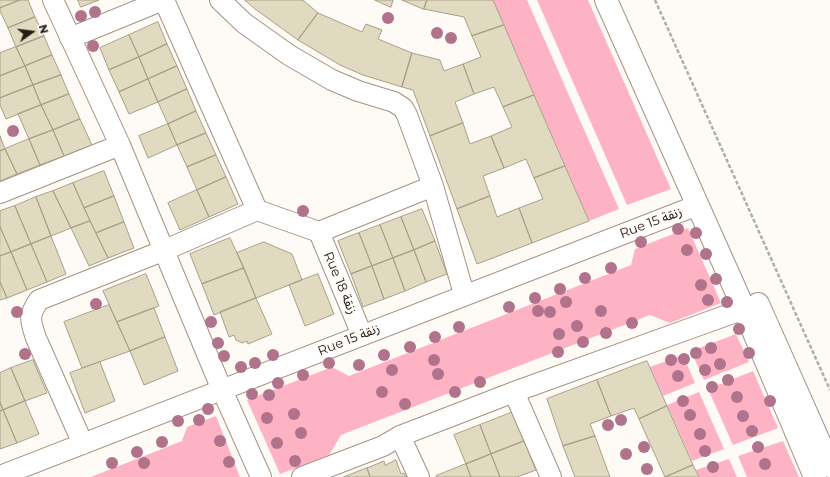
<!DOCTYPE html>
<html>
<head>
<meta charset="utf-8">
<style>
	body { margin:0 }
	#map { position:relative; width:830px; height:477px; overflow:hidden; background:#fefaf6; font-family:Montserrat,sans-serif }
	canvas { display:block }
	.north { position:absolute; left:12px; top:12px; width:40px; height:40px; -webkit-text-stroke:3px #fefaf6; paint-order:stroke; rotate:76deg; font-size:11px; font-weight:700; line-height:16px; text-align:center; color:#241c15 }
	.north::after { content:''; display:block; margin:auto; width:14px; height:18px; background:#241c15; clip-path:polygon(50% 0,100% 100%,50% 72%,0 100%) }
</style>
</head>
<body>
<div id="map">
<canvas width="830" height="477"></canvas>
<div class="north">N</div>
</div>
<script>
const c = document.querySelector('canvas').getContext('2d');
c.lineJoin = 'round';
function fillPath(path, color) { c.fillStyle = color; c.fill(path, 'evenodd'); }
function strokePath(path, color, width, dash) { c.strokeStyle = color; c.lineWidth = width; c.lineCap = dash ? 'butt' : 'round'; c.setLineDash(dash || []); c.stroke(path); }
function write(font, color, halo, rows, align = 'center') {
  c.font = font + ' Montserrat,"Noto Sans Arabic",sans-serif'; c.lineWidth = 3; c.setLineDash([]); c.textBaseline = 'middle'; c.strokeStyle = halo; c.fillStyle = color; for (const [text, x, y, turn = 0] of rows) {
    c.save(); c.translate(x, y); c.rotate((+turn || 0) * Math.PI / 180); c.textAlign = isNaN(turn) ? turn : align; if (halo) c.strokeText(text, 0, 0); c.fillText(text, 0, 0); c.restore();
  }
}
fillPath(new Path2D(`
	M493 0H527L619 209 589 221Z
	M537 0H588L671 189 627 205Z
	M688 228 721 303 670 323 650 315 341 435 329 455 280 474 247 400 332 367 349 376 631 265 635 249Z
	M736 334 749 362 704 380 691 351Z
	M683 355 695 383 663 396 650 367Z
	M753 371 778 428 733 445 708 389Z
	M699 392 724 449 692 461 667 405Z
	M216 416 240 477H91L182 441 187 427Z
	M783 441 799 477H747L738 456Z
	M729 459 737 477H699L696 470Z`), '#feb3c4');
const building = new Path2D(`
	M0 0H20L0 8Z
	M20 0H28L35 17 8 28 0 11V8Z
	M78 0H99L81 7Z
	M245 0H303L318 13 298 40 255 9Z
	M375 0H393L391 7Z
	M402 0H427L424 9Z
	M427 0H493L504 25 472 36 464 17 424 9Z
	M318 13 362 32 366 24 382 30 378 39 412 53 402 87 363 75 340 65 298 40Z
	M35 17 44 36 16 47 8 28Z
	M158 22 167 44 139 57 129 35Z
	M504 25 534 95 503 107 494 87 474 94 463 64 481 57 472 36Z
	M129 35 139 57 109 70 100 48Z
	M44 36 52 55 25 66 16 47Z
	M167 44 177 66 148 79 139 57Z
	M16 47 25 66 0 76V53Z
	M412 53 440 60 444 71 463 64 474 94 455 102 463 123 430 136 413 90 402 87Z
	M52 55 61 75 33 85 25 66Z
	M139 57 148 79 119 92 109 70Z
	M25 66 33 85 0 98V76Z
	M177 66 187 89 158 102 148 79Z
	M61 75 69 94 41 105 33 85Z
	M148 79 158 102 129 114 119 92Z
	M33 85 41 105 6 119 0 105V98Z
	M187 89 196 111 168 124 158 102Z
	M69 94 80 119 53 130 41 105Z
	M534 95 565 166 534 178 526 159 504 168 491 136 512 127 503 107Z
	M41 105 53 130 29 139 18 114Z
	M196 111 206 133 177 145 168 124Z
	M80 119 92 145 64 156 53 130Z
	M463 123 470 144 491 136 504 168 483 176 490 196 457 209 430 136Z
	M168 124 177 145 148 158 139 136Z
	M53 130 64 156 40 165 29 139Z
	M206 133 216 155 187 167 177 145Z
	M0 136 5 149 0 151Z
	M29 139 40 165 17 174 5 149Z
	M5 149 17 174 0 181V151Z
	M216 155 226 177 197 190 187 167Z
	M565 166 589 221 532 243 519 208 543 199 534 178Z
	M104 171 114 196 84 208 73 183Z
	M226 177 238 204 209 217 197 190Z
	M73 183 90 221 71 228 53 191Z
	M197 190 209 217 180 230 168 203Z
	M53 191 71 228 51 236 36 197Z
	M114 196 124 222 96 233 84 208Z
	M490 196 497 217 519 208 532 243 477 264 457 209Z
	M36 197 51 236 31 244 15 206Z
	M15 206 31 244 11 252 0 227V211Z
	M422 209 435 241 414 250 401 217Z
	M401 217 414 250 393 258 380 225Z
	M90 221 108 258 89 266 71 228Z
	M124 222 134 248 108 258 96 233Z
	M380 225 393 258 372 266 359 233Z
	M0 227 11 252 0 256Z
	M359 233 372 266 351 274 338 241Z
	M51 236 66 274 47 282 31 244Z
	M230 238 244 268 202 284 190 254Z
	M435 241 447 274 426 282 414 250Z
	M264 242 292 254 302 280 256 298 237 253Z
	M31 244 47 282 27 290 11 252Z
	M414 250 426 282 405 291 393 258Z
	M11 252 27 290 7 298 0 282V256Z
	M393 258 405 291 384 299 372 266Z
	M372 266 384 299 363 307 351 274Z
	M244 268 256 298 214 315 202 284Z
	M146 274 159 306 117 322 103 291Z
	M318 274 334 314 305 326 289 285Z
	M0 282 7 298 0 300Z
	M256 298 272 334 248 344 247 341 242 343 236 340 234 335 229 337 220 312Z
	M109 305 130 351 82 368 64 322Z
	M154 308 165 337 130 351 117 322Z
	M165 337 178 371 144 385 130 351Z
	M33 360 47 393 25 401 11 368Z
	M647 361 667 406 639 419 634 408 611 416 597 380Z
	M100 362 115 401 85 413 70 373Z
	M11 368 25 401 3 410 0 402V373Z
	M597 380 611 416 590 424 595 436 563 446 547 399Z
	M25 401 39 434 17 443 3 410Z
	M0 402 3 410 0 411Z
	M667 406 693 465 665 477 639 419Z
	M3 410 17 443 0 449V411Z
	M513 412 524 441 491 454 480 425Z
	M480 425 491 454 466 464 454 435Z
	M595 436 610 477H575L563 446Z
	M524 441 536 470 517 477H500L491 454Z
	M491 454 500 477H471L466 464Z
	M396 460 401 474 404 473 406 477H370L367 468 384 461 385 465Z
	M466 464 471 477H437L436 476Z
	M693 465 699 477H665Z
	M367 468 370 477H344Z`);
fillPath(building, '#e0dac0');
strokePath(building, '#a7a087', 1);
const street = new Path2D(`
	M53 0 120 145 222 390 261 477
	M164 0 257 210 319 232 433 186
	M220 0 244 23 289 55 332 80 358 91 394 102 403 108 407 115 433 186 464 294
	M70 38 163 0
	M0 193 120 145
	M319 232 362 335
	M514 392 551 477
	M400 436 419 477
	M83 444 36 338C30 320 28 316 39 300L165 250 257 210
	M0 476C233 386 465 294 698 205
	M302 477 383 446 400 436 514 392 744 309`);
const secondary = new Path2D(`
	M606 0 744 309 815 477
	M758 304 830 466`);
strokePath(street, '#a69280', 22);
strokePath(secondary, '#a69280', 24);
strokePath(new Path2D(`
	M655 0 830 390`), '#b3ada8', 2.5, [4, 2]);
strokePath(street, '#fff', 20);
strokePath(secondary, '#fff', 22);
c.fillStyle = '#b1728b';
for (const [x, y] of [
	[95,12],
	[81,16],
	[388,18],
	[437,33],
	[451,38],
	[93,46],
	[13,131],
	[303,211],
	[678,229],
	[696,233],
	[641,242],
	[687,250],
	[706,254],
	[611,268],
	[585,278],
	[716,279],
	[701,285],
	[560,289],
	[535,298],
	[708,300],
	[566,302],
	[727,302],
	[96,304],
	[509,307],
	[538,311],
	[601,311],
	[17,312],
	[550,312],
	[211,322],
	[632,323],
	[577,326],
	[459,327],
	[739,329],
	[606,333],
	[559,334],
	[435,337],
	[583,342],
	[218,343],
	[410,347],
	[711,348],
	[558,352],
	[696,353],
	[749,353],
	[25,354],
	[273,355],
	[384,355],
	[224,356],
	[684,359],
	[434,360],
	[671,360],
	[255,363],
	[329,363],
	[720,364],
	[359,365],
	[241,367],
	[392,370],
	[705,370],
	[438,374],
	[303,375],
	[678,376],
	[728,380],
	[480,382],
	[278,383],
	[712,387],
	[382,392],
	[455,392],
	[252,394],
	[269,395],
	[737,397],
	[683,401],
	[770,401],
	[405,404],
	[208,409],
	[294,414],
	[690,415],
	[743,416],
	[267,418],
	[199,420],
	[621,420],
	[178,421],
	[608,425],
	[752,431],
	[301,433],
	[700,434],
	[220,441],
	[162,442],
	[277,443],
	[644,447],
	[758,447],
	[705,451],
	[137,452],
	[626,454],
	[295,461],
	[229,462],
	[112,463],
	[144,463],
	[765,464],
	[713,467],
	[647,469]
]) { c.beginPath(); c.arc(x, y, 6, 0, 2 * Math.PI); c.fill(); }
write('13px', '#241c15', '#fefaf6', [
	["Rue 15 زنقة",651,223,-21],
	["Rue 18 زنقة",340,283,67],
	["Rue 15 زنقة",349,340,-22]
]);
</script>
</body>
</html>
